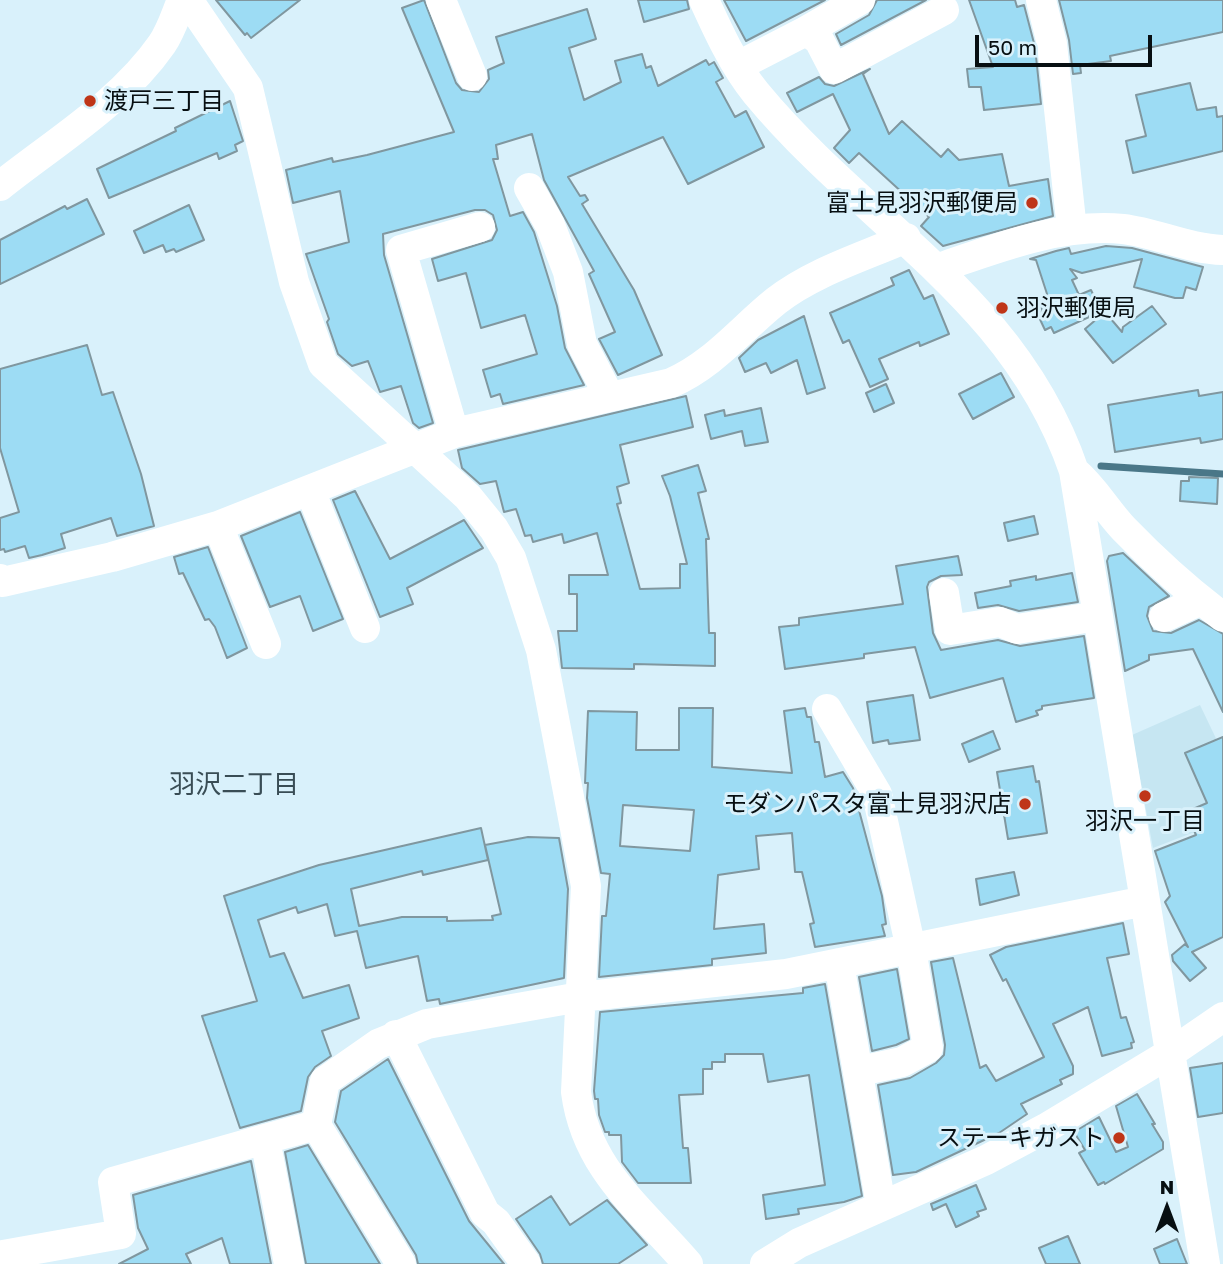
<!DOCTYPE html>
<html>
<head>
<meta charset="utf-8">
<style>
	body { margin:0 }
	#map { position:relative; width:1223px; height:1264px; overflow:hidden; background:#d9f1fb; font-family:"Golos Text",sans-serif }
	canvas { display:block }
	.north { position:absolute; left:1132px; top:1173px; width:70px; height:70px; -webkit-text-stroke:5px #d9f1fb; paint-order:stroke; rotate:0deg; font-size:19px; font-weight:700; line-height:28px; text-align:center; color:#070f12 }
	.north::after { content:''; display:block; margin:auto; width:24px; height:32px; background:#070f12; clip-path:polygon(50% 0,100% 100%,50% 72%,0 100%) }
	.scale { position:absolute; left:975px; top:35px; width:177px; height:32px; box-sizing:border-box; border:4px solid #070f12; border-top:0; padding-left:9px; font-size:21px; line-height:24px; white-space:nowrap; color:#070f12; -webkit-text-stroke:5px #d9f1fb; paint-order:stroke }
</style>
</head>
<body>
<div id="map">
<canvas width="1223" height="1264"></canvas>
<div class="north">N</div>
<div class="scale">50 m</div>
</div>
<script>
const c = document.querySelector('canvas').getContext('2d');
c.lineJoin = 'round';
function fillPath(path, color) { c.fillStyle = color; c.fill(path, 'evenodd'); }
function strokePath(path, color, width, dash) { c.strokeStyle = color; c.lineWidth = width; c.lineCap = dash ? 'butt' : 'round'; c.setLineDash(dash || []); c.stroke(path); }
function write(font, color, halo, rows, align = 'center') {
  c.font = font + ' "Golos Text","Noto Sans JP",sans-serif'; c.lineWidth = 6; c.setLineDash([]); c.textBaseline = 'middle'; c.strokeStyle = halo; c.fillStyle = color; for (const [text, x, y, turn = 0] of rows) {
    c.save(); c.translate(x, y); c.rotate((+turn || 0) * Math.PI / 180); c.textAlign = isNaN(turn) ? turn : align; if (halo) c.strokeText(text, 0, 0); c.fillText(text, 0, 0); c.restore();
  }
}
fillPath(new Path2D(`
	M1200 705 1223 753V821L1153 848 1132 735Z`), '#c6e6f2');
strokePath(new Path2D(`
	M1101 466 1223 474`), '#4a7788', 7);
const building = new Path2D(`
	M216 0H300L251 38 247 33 245 35Z
	M424 0 456 83 462 90 479 92 489 79 488 70 504 63 496 37 587 9 596 39 569 48 584 100 621 82 615 61 642 54 646 68 651 66 658 86 706 60 709 65 714 62 723 78 716 82 735 117 746 111 764 147 688 184 663 137 568 177 580 196 585 195 588 200 582 204 634 290 662 355 618 375 599 339 615 332 589 274 594 271 544 180 532 134 496 145 498 159H493L510 216 523 212 534 232 557 306 565 348 584 385 503 404 500 394 491 397 483 370 537 354 525 315 481 328 466 273 438 281 432 259 492 240 497 230 493 215 485 210H475L383 234 384 255 433 423 419 428 413 423 401 386 380 392 368 361 352 366 338 354 327 322 329 319 306 254 349 242 340 191 293 203 286 170 332 158 333 162 367 155 454 132 402 8Z
	M638 0H687L689 9 644 22Z
	M724 0H825L746 41Z
	M877 0H926L841 45 836 34 869 15Z
	M969 0H1015L1017 7 1024 5 1035 47 1041 104 984 110 981 87H969L967 69 993 67Z
	M1059 0H1223V32L1110 56 1111 61 1080 65 1081 73 1073 74 1069 40Z
	M870 69 863 74 889 134 902 121 941 157 948 149 959 160 1002 154 1009 186 1048 179 1053 216 943 246 921 226 929 217 859 153 849 163 834 148 850 130 833 94 797 112 787 93 819 77 825 84 834 86Z
	M1190 83 1197 110 1216 107 1217 117 1223 116V151L1133 173 1126 141 1146 136 1136 95Z
	M230 101 243 141 235 145 237 151 219 159 217 153 109 198 97 169 176 131 175 128Z
	M87 199 104 234 0 284V240L65 206 67 209Z
	M189 205 204 240 176 252 174 249 166 252 163 245 144 253 134 231Z
	M1106 246 1132 248 1203 267 1196 290 1186 287 1183 298H1175L1134 287 1142 259 1082 273 1070 269 1077 278 1072 280 1079 295 1091 290 1097 303 1086 309 1089 317 1054 333 1051 327 1045 330 1037 313 1043 311 1038 302 1048 297 1036 260 1030 259 1056 251 1069 248 1071 254Z
	M909 270 924 299 933 295 949 334 920 346 919 342 879 359 888 379 870 387 849 340 843 343 830 313 894 285 891 278Z
	M1152 306 1166 324 1113 363 1085 329 1105 312 1122 332 1123 327Z
	M804 316 825 388 807 394 797 360 771 373 766 363 745 372 739 358 758 340Z
	M87 345 102 395 113 392 141 474 154 526 117 536 111 518 61 534 65 548 42 555 29 558 25 546 5 552 4 549 0 550V518L19 512 0 448V369Z
	M1001 373 1014 397 973 419 959 394Z
	M886 384 894 403 874 412 866 393Z
	M1198 390 1199 396 1223 392V439L1201 443 1200 438 1115 452 1108 405Z
	M686 396 693 427 620 445 629 483 617 487 621 503 617 504 640 589 680 588V564H687L670 496 662 476 698 465 706 491 698 493 709 539H706L709 633H715V666L634 664V669L562 668 558 631H577V594H569V575H608L597 533 564 543 562 534 533 542 531 535 525 536 516 509 504 512 496 481 480 484 462 468 458 450Z
	M761 408 768 442 745 446 742 431 711 439 705 415 724 410 725 416Z
	M1189 477 1218 478 1217 504 1180 501 1181 481H1189Z
	M355 491 390 559 464 520 483 548 407 588 413 604 380 617 333 500Z
	M300 512 343 619 313 631 300 596 270 607 241 536Z
	M1034 516 1038 534 1008 541 1004 523Z
	M208 547 247 648 227 658 215 627 209 619 205 620 183 573 179 574 174 557Z
	M1123 553 1169 596 1149 607 1147 616 1153 631 1171 633 1199 620 1223 634V712L1193 649 1149 655V660L1125 671 1107 561 1109 556Z
	M958 556 962 575 941 576 929 582 927 587 933 633 941 650 998 640 1020 646 1084 636 1094 698 1042 706V709L1036 711 1038 715 1016 722 1003 678 930 698 915 647 864 654V658L785 669 779 627 799 625V618L903 604 896 566Z
	M1072 573 1078 602 1019 611 998 605 978 608 975 593 1011 586 1010 581 1036 576V580Z
	M913 695 920 740 889 744 888 740 873 743 867 702Z
	M679 708H713L712 767 792 773 784 711 805 708 807 717H811L815 742H819L825 777 843 772 853 788 882 896 886 924 882 925 885 936 815 947 810 924 814 923 802 872H795L792 833 756 836 759 869 718 875 714 929 764 924 766 953 712 959V965L599 977 602 916H606L610 874 601 873 587 798 588 783H585L588 711 637 712 636 750H679ZM623 805 694 810 690 851 620 846Z
	M993 731 1000 749 969 762 962 744Z
	M1223 737V937L1192 952 1206 968 1190 981 1173 961 1172 955 1185 944 1188 947 1165 902 1170 896 1155 851 1196 835 1186 812 1207 803 1185 753Z
	M1033 766 1036 782 1039 781 1047 833 1008 839 997 772Z
	M481 828 488 860 423 875 422 871 351 889 359 926 402 917H447V921L493 920 492 916 501 914 485 845 528 837 559 838 568 889 564 978 440 1004 439 999 427 1001 418 956 366 968 357 931 335 936 327 904 298 913 296 907 258 920 270 957 284 953 303 998 349 985 359 1018 322 1031 331 1056 315 1067 308 1077 301 1111 240 1128 202 1016 257 1001 224 896 319 865Z
	M1014 872 1019 895 980 905 976 879Z
	M1123 923 1129 954 1107 958 1121 1018 1126 1017 1134 1042 1131 1043 1132 1048 1102 1056 1088 1007 1053 1024 1073 1066V1074L1060 1080 1062 1084 1021 1104 1027 1114 999 1133 916 1172 893 1175 878 1085 910 1078 936 1063 944 1055 945 1045 931 962 953 958 980 1068 986 1065 996 1081 1044 1057 1006 979 1003 981 990 955 1006 947Z
	M897 969 909 1039 896 1045 872 1051 859 977Z
	M825 984 862 1196 844 1202 798 1209 799 1214 766 1219 763 1195 825 1185 809 1075 768 1082 763 1054H725V1062H712V1069H703V1094L679 1095 683 1148H688L691 1183H638L622 1162 621 1135H609V1132H605L599 1115 598 1099H595L594 1091 600 1012 803 993V988Z
	M388 1059 469 1221 504 1264H418L416 1255 335 1122 341 1091Z
	M1223 1063V1113L1198 1117 1190 1068Z
	M1137 1094 1155 1124H1152L1163 1142V1149L1105 1184 1104 1182 1098 1185 1079 1153 1085 1150 1074 1132 1099 1117 1116 1152 1128 1147 1116 1106Z
	M308 1145 380 1264H306L285 1152Z
	M251 1161 271 1264H230L222 1238 186 1254 191 1264H119L148 1249 138 1228 133 1195Z
	M976 1185 986 1209 977 1212 979 1216 956 1227 946 1204 933 1210 931 1204Z
	M551 1196 570 1225 607 1200 647 1245 618 1264H543L540 1254 516 1219Z
	M1068 1236 1080 1264H1046L1039 1248Z
	M1177 1239 1187 1264H1160L1154 1249Z`);
fillPath(building, '#9ddcf4');
strokePath(building, '#80979f', 2);
strokePath(new Path2D(`
	M188 0 248 88 294 282 323 364 468 497 494 529 511 558 541 650 586 886 576 1092C586 1169 640 1208 688 1264
	M441 0 472 76
	M704 0C718 31 734 66 756 93 865 225 1015 298 1074 471L1205 1264
	M1041 0 1052 44 1072 230
	M806 31 860 0
	M738 66 806 31 819 40 834 69 944 10
	M0 186C55 142 121 103 162 44 171 31 176 14 182 0
	M529 188 550 225 568 272 582 344 609 396
	M939 268C997 248 1060 223 1123 229 1157 233 1188 249 1223 250
	M454 433 401 250 480 227
	M1074 471C1095 489 1106 510 1124 529 1154 560 1188 591 1223 617
	M310 490 365 628
	M218 526 266 644
	M0 579 3 582 112 557 218 526 454 433 671 383C713 365 741 329 776 301 813 272 863 257 906 238
	M944 593 950 630 1000 622 1017 629 1098 616
	M1164 617 1201 600
	M827 709 877 794 911 949 928 1048 902 1062 860 1071
	M839 963 881 1206
	M396 1035 485 1213 496 1222 526 1264
	M5 1264 3 1255 121 1234 113 1182 265 1139
	M289 1264 265 1139 316 1125
	M401 1264 316 1125 325 1081 378 1044 427 1024 580 997 786 974 1145 901
	M765 1264 799 1243 986 1160 1046 1128 1172 1052 1223 1017`), '#fff', 30);
for (const [x, y, r, color] of [
	[90,101,7,"#bf3518"],
	[1032,203,7,"#bf3518"],
	[1002,308,7,"#bf3518"],
	[1145,796,7,"#bf3518"],
	[1025,804,7,"#bf3518"],
	[1119,1138,7,"#bf3518"]
]) { const dot = new Path2D(); dot.arc(x, y, r, 0, 2 * Math.PI); c.fillStyle = color; c.fill(dot); strokePath(dot, '#d9f1fb', 2.5); }
write('24px', '#070f12', '#d9f1fb', [
	["渡戸三丁目",104,101,"left"],
	["富士見羽沢郵便局",1018,203],
	["羽沢郵便局",1016,308,"left"],
	["モダンパスタ富士見羽沢店",1011,804],
	["羽沢一丁目",1145,821,"center"],
	["ステーキガスト",1105,1138]
], 'right');
write('26px', '#394d55', '#d9f1fb', [
	["羽沢二丁目",234,785]
]);
</script>
</body>
</html>
